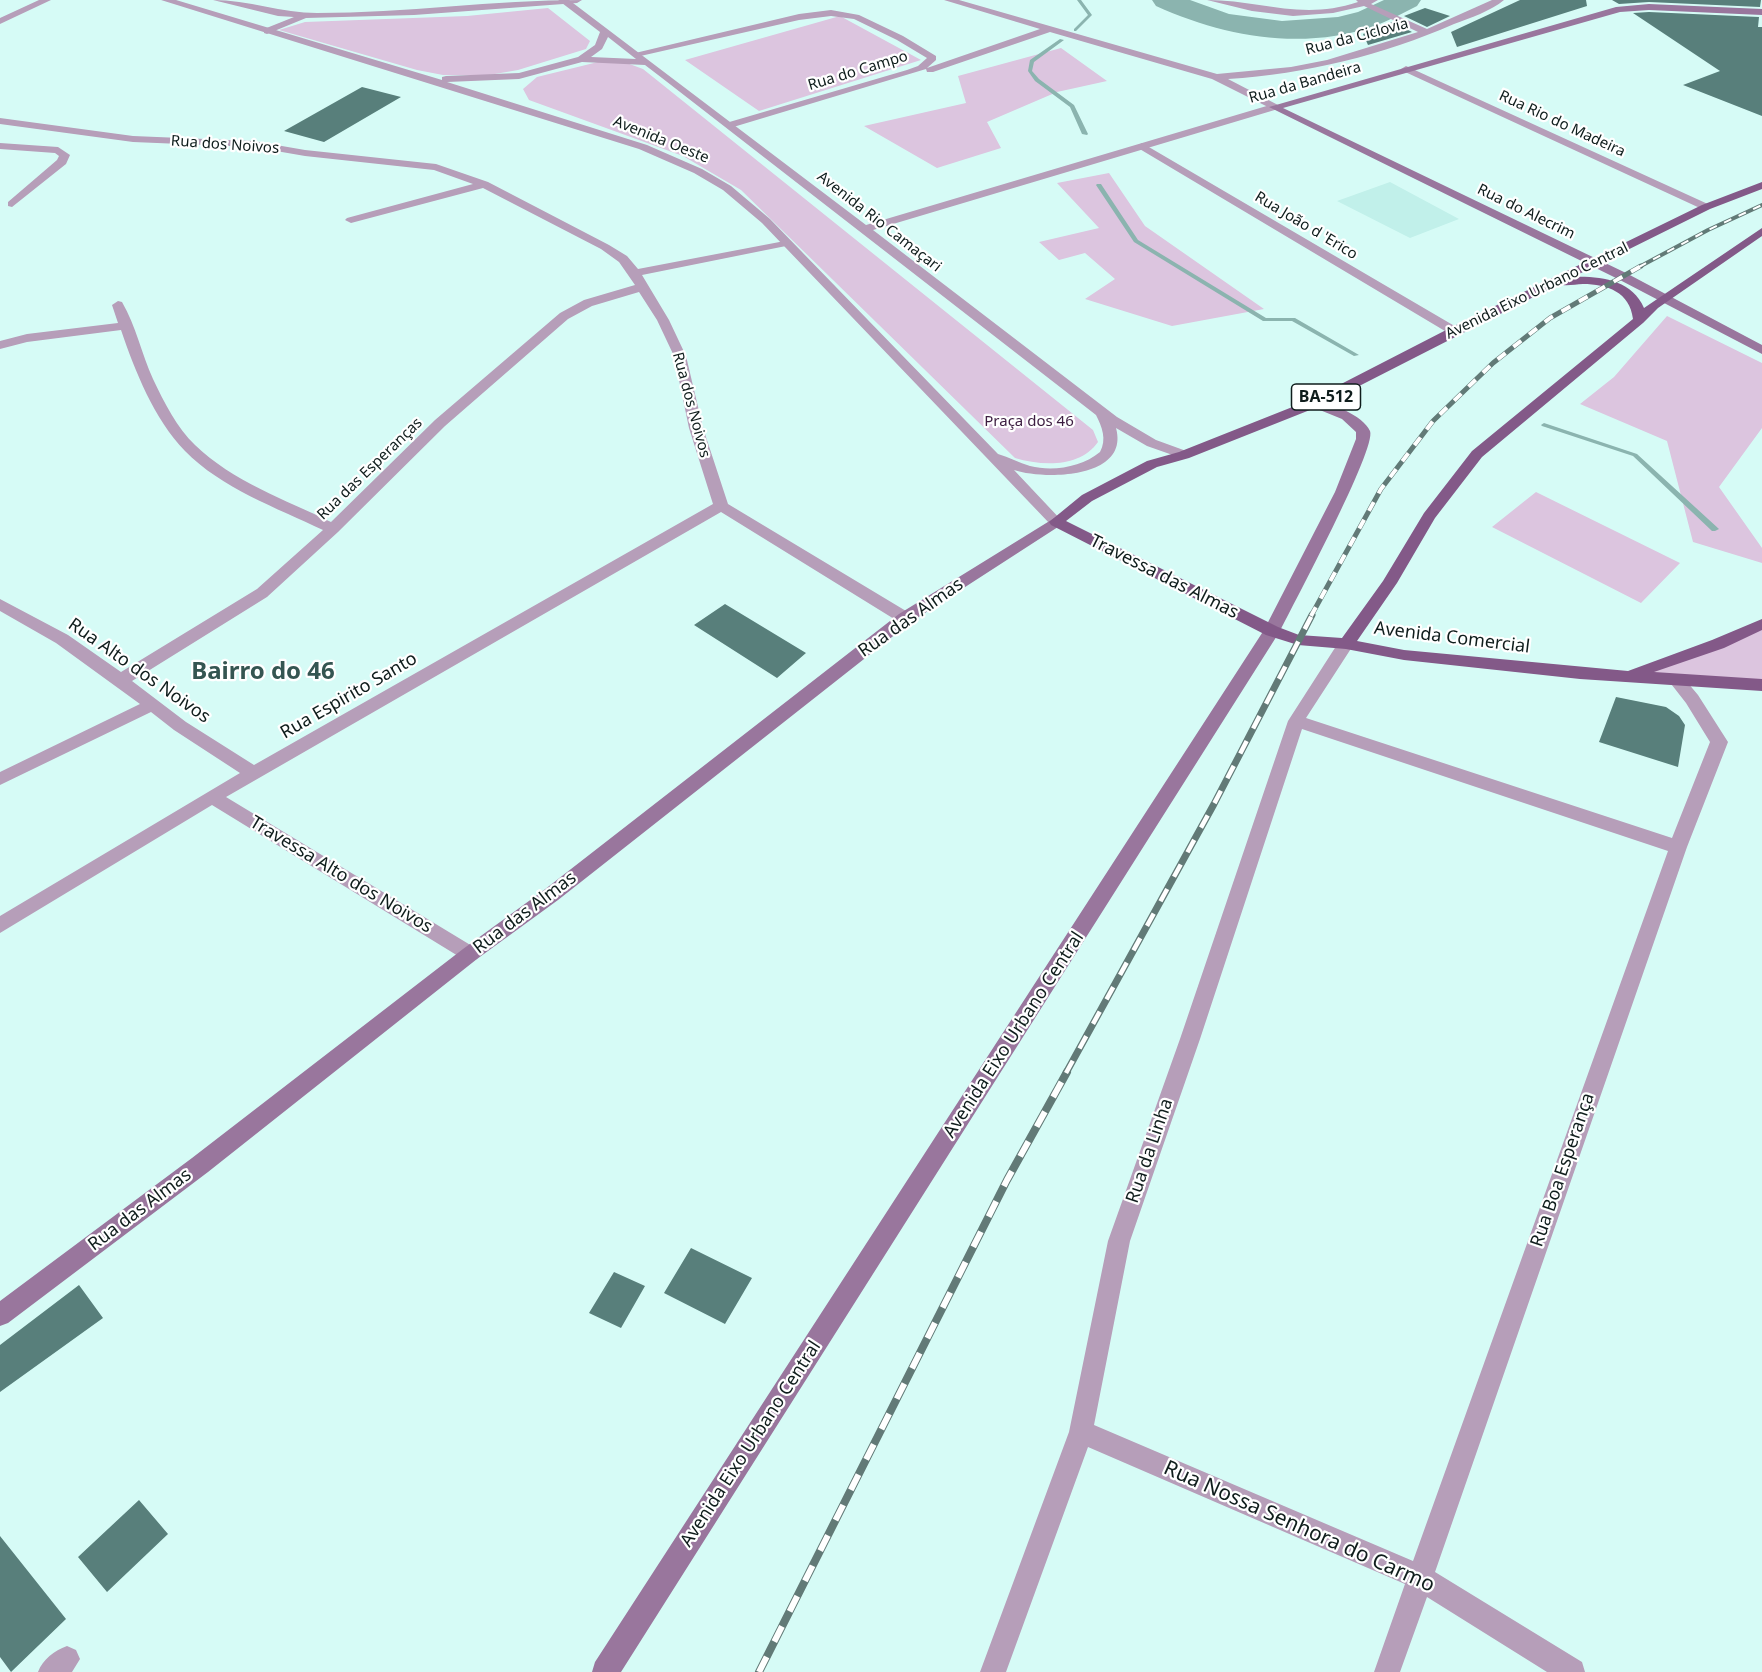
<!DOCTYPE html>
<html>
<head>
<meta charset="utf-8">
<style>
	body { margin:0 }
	canvas { display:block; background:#d6fbf6 }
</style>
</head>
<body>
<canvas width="1762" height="1672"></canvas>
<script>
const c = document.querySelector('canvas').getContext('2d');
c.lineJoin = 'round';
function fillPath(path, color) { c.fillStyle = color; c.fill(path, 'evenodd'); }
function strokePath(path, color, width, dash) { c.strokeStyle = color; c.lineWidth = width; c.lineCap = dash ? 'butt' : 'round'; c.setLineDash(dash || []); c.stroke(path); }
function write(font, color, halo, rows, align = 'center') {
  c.font = font + ' "Noto Sans",sans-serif'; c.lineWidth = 4.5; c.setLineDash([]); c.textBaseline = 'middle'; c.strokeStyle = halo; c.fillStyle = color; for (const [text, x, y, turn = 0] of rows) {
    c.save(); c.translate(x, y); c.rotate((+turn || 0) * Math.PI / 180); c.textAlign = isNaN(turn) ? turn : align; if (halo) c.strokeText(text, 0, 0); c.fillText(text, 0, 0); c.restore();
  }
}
fillPath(new Path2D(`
	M1390 182 1459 219 1410 238 1337 201Z`), '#c1f0ea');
fillPath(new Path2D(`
	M548 8 590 41 586 49 518 70 489 75H443L417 70 279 30 305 22 467 16Z
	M840 16 921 60 759 111 685 60Z
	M1061 48 1107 81 1057 92 987 122 1001 148 937 168 864 126 966 103 958 76Z
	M602 61 624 62 643 69 1093 430 1098 442C1080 468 1042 466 1015 458L741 190 683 156 529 100 523 89 537 77Z
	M1109 173 1145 226 1264 309 1172 326 1085 299 1115 279 1085 253 1059 260 1039 242 1099 228 1057 183Z
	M1667 316 1762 363V428L1719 487 1762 548V563L1693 542 1667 441 1580 404 1614 377Z
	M1536 492 1680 563 1641 603 1492 527Z
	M1762 627V682L1640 676Z`), '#dcc5df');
fillPath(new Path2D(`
	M1077 0H1081L1092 15 1076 31H1074V29L1088 15Z
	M1060 39 1064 40 1034 62 1032 71 1039 79 1074 105 1088 134 1087 135 1082 134 1070 107 1035 81 1028 71 1030 60Z
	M1097 184H1101L1138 240 1266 318H1295L1359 355 1354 356 1292 321H1263L1134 242 1096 185Z
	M1544 423 1637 454 1719 529 1715 531H1712L1633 456 1542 426 1541 425Z`), '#8bb4af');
fillPath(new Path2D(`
	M1152 0H1190L1229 14 1282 21 1338 17 1358 12 1384 0H1421L1417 6C1403 13 1390 20 1375 26 1302 51 1225 37 1156 6Z`), '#8bb4af');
fillPath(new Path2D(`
	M1520 0H1586L1587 6 1457 47 1451 32Z
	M1612 0H1761L1760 7 1649 2 1619 4Z
	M1425 8 1450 16 1427 27 1404 16Z
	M1649 12 1759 17 1758 27H1762V116L1683 85 1720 71 1633 13Z
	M1392 22 1412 32 1368 45 1363 34Z
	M362 87 401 97 324 142 284 131Z
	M725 604 806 653 777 678 694 625Z
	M1616 697 1666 707 1679 716 1685 725 1678 767 1599 742Z
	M691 1248 752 1278 725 1324 664 1293Z
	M614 1272 645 1286 621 1328 589 1313Z
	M79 1285 103 1318 0 1392V1345Z
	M139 1500 168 1534 107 1592 78 1557Z
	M0 1536 66 1619 11 1672 0 1657Z`), '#587f7b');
fillPath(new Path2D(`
	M213 0C248 0 282 13 317 13 406 13 493 0 582 0L577 3 414 15 306 18 267 34 264 33V29L294 17 278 16Z
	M944 0H959L1217 74 1291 67 1327 60 1418 32 1364 6 1333 13 1293 16 1252 11 1207 0C1261 0 1302 21 1358 2L1356 0H1378L1371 4 1427 29 1492 0H1504C1491 11 1470 18 1454 24 1383 55 1306 74 1228 79L1278 105 1279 107 1274 110 1212 79 1050 32 933 72H927L926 69 730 128 726 127V123L907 70 918 66 927 58 897 40 854 19 831 16 799 20 636 57 631 54 799 14 831 10 859 15 903 36 936 56V60L927 68 1040 29Z
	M1406 66 1710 205 1712 207 1706 210 1702 209 1403 71 1401 69Z
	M0 118 133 136 253 141 305 150 436 164 488 182 609 245 627 256 638 269 790 240V244L786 246 642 275 669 320 686 356 703 428 728 504 911 614 913 618 905 623 899 622 721 512 226 797 477 949 480 954 477 959 470 962 463 959 212 805 0 933V916L240 773 174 730 151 712 0 785V772L140 704 56 643 0 611V599L68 635 121 672 257 589 323 530C277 508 221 488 185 451 154 419 135 371 121 330L27 342 0 349V341L27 334 118 323 112 305 118 301 122 302C136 326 142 355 153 379 164 402 177 428 195 445 232 481 286 500 331 522L435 420 560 313 584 300 635 285 619 262 601 249 483 188 351 223 345 220 347 218 473 184 434 170 305 156 253 147 133 142 0 124ZM639 292 657 320 674 356 689 428 713 504 254 765 186 722 132 681 267 597 338 532 445 426 568 319 592 306Z
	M0 143 58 147 70 155 66 164 12 207 8 206V202L57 160 59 156 55 153 0 149Z
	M1142 143 1458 328 1460 331 1454 335 1450 334 1138 148 1137 146Z
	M1346 639 1352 640 1354 644 1306 718 1672 838 1710 742 1686 703 1668 680 1670 676H1682L1698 695 1728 742 1687 847 1435 1572 1582 1662 1585 1672H1547L1427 1597 1400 1672H1374L1405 1584 1088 1447 1006 1672H980L1069 1432 1108 1241 1180 1039 1288 721 1340 640ZM1302 729 1668 851 1413 1561 1094 1425 1130 1241 1200 1039Z
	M67 1646 76 1650 80 1659 72 1672H38C43 1659 54 1651 67 1646Z`), '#b69eb9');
fillPath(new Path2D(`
	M39 0H51L0 24V18Z
	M161 0H176L442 80V77L446 76 519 73 578 57 595 45 600 32 558 0H569L866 225 1270 105H1278V109L873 230 1117 417 1156 440 1189 452 1191 455 1184 459 1147 446 1116 428C1130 479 1044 480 1014 470L1063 522 1061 525H1051L762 223 723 190 694 173 639 149ZM608 37 636 59 591 57 602 49ZM582 62 645 65 662 78 1096 415C1102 427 1107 439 1100 452 1082 467 1053 472 1030 466 1019 463 1009 457 998 454L770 219 731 186 702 169 647 145 447 82 519 79Z`), '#b69eb9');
fillPath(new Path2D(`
	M1649 4 1762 9V15L1649 10 1620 12 1283 108 1626 273 1762 345V354L1618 279 1269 107 1616 7Z
	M1315 399C1330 403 1363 415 1370 431 1377 448 1293 605 1280 631L621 1672H592L595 1662 1264 630 1335 492 1356 439V432L1342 419 1310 406 1308 403Z
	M1056 517 1061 519 1063 522 1061 525 911 622 558 900 477 959 208 1172 8 1323 0 1326V1301L192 1158 463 949 544 890 899 614Z`), '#99769d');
fillPath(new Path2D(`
	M1762 182V189L1710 209 1573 277C1600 276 1632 280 1644 308L1762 228V236L1658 308 1643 323 1482 457 1435 518 1397 583 1357 641 1404 650 1628 671 1712 640 1762 619V630L1724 648 1654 672 1762 679V691L1580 679 1404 660 1346 649 1298 645 1266 635 1051 525 1049 522 1082 495 1147 461 1179 452 1310 400 1450 328 1702 205ZM1559 284C1566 287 1575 284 1583 284 1607 284 1630 292 1633 319L1472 451 1424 513 1383 581 1342 638 1299 635 1278 627 1066 521 1092 501 1157 467 1189 458 1320 406Z`), '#835988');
const railFar3 = new Path2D(`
	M1639 267 1708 230 1762 205`);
const railFar2 = new Path2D(`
	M1311 616 1381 489 1433 421 1493 363 1550 318 1641 266`);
const railFar1 = new Path2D(`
	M1066 1073 1214 804 1312 615`);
const rail = new Path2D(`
	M759 1672 1007 1180 1067 1072`);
strokePath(railFar3, '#627a77', 4);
strokePath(railFar2, '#627a77', 5);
strokePath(railFar1, '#627a77', 7);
strokePath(rail, '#627a77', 8);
strokePath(railFar3, '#fff', 2, [8]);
strokePath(railFar2, '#fff', 4, [10]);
strokePath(railFar1, '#fff', 4.5, [14]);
strokePath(rail, '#fff', 6, [17]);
write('15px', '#0f1d1c', '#fff', [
	["Rua da Ciclovia",1357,37,-15],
	["Rua do Campo",858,71,-17],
	["Rua da Bandeira",1305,83,-16],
	["Rua Rio do Madeira",1562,124,25],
	["Avenida Oeste",661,140,22],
	["Rua dos Noivos",225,145,4],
	["Rua do Alecrim",1526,212,26],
	["Avenida Rio Camaçari",879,222,38],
	["Rua João d 'Erico",1306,226,31],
	["Avenida Eixo Urbano Central",1537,291,-26],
	["Rua dos Noivos",691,405,75],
	["Rua das Esperanças",370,469,-44]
]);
write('15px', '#3c1d40', '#fff', [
	["Praça dos 46",1029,422]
]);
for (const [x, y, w] of [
	[1326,397,69]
]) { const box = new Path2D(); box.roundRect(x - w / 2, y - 13, w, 26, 4.5); c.fillStyle = '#fff'; c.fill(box); strokePath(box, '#0f1d1c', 1.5); }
write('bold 16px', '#0f1d1c', null, [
	["BA-512",1326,397]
]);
write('18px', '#0f1d1c', '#fff', [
	["Travessa das Almas",1164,577,27],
	["Rua das Almas",911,618,-35],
	["Avenida Comercial",1452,638,7],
	["Rua Alto dos Noivos",139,671,35],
	["Rua Espirito Santo",349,696,-30],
	["Travessa Alto dos Noivos",341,875,31],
	["Rua das Almas",525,913,-37],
	["Avenida Eixo Urbano Central",1014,1035,-57],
	["Rua da Linha",1150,1151,-71],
	["Rua Boa Esperança",1563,1170,-71],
	["Rua das Almas",140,1210,-37],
	["Avenida Eixo Urbano Central",751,1444,-57]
]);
write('21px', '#0f1d1c', '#fff', [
	["Rua Nossa Senhora do Carmo",1299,1527,24]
]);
write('bold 24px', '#345551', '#fff', [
	["Bairro do 46",263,672]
]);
</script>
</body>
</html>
